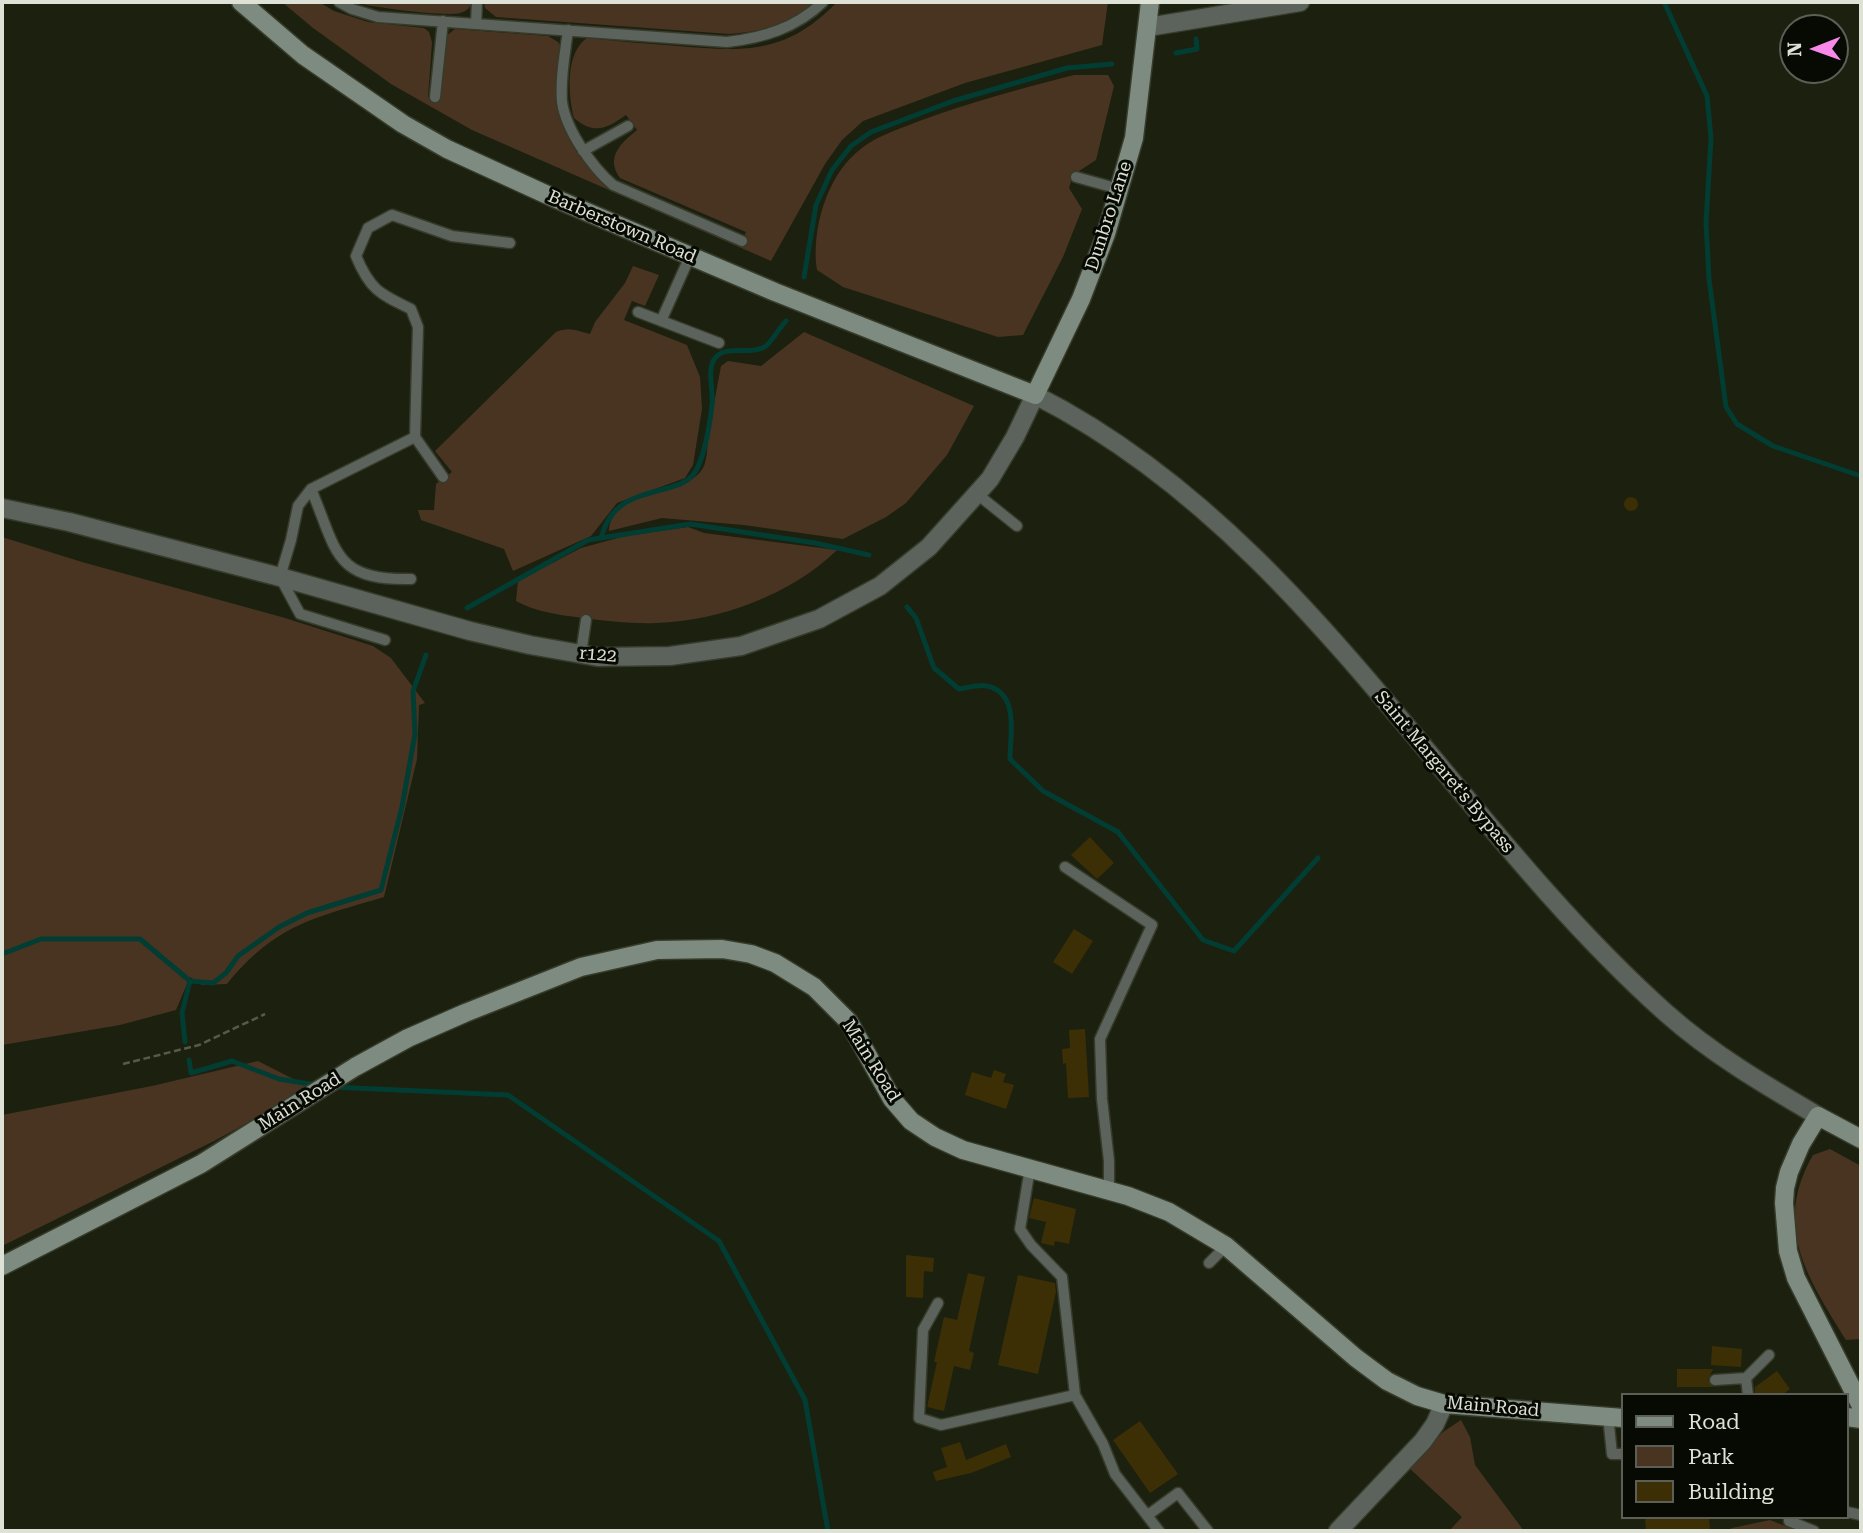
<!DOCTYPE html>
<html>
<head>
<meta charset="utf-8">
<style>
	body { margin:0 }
	#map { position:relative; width:1863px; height:1533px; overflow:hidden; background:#1c200e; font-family:"Roboto Serif",serif }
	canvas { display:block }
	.frame { position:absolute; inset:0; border:4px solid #dee1d5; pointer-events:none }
	.legend { position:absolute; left:1621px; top:1393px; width:228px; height:126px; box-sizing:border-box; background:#070903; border:2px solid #5d5f57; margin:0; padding:9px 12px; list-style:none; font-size:21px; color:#dee1d5 }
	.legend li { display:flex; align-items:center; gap:14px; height:35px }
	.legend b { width:35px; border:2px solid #5d5f57 }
	.north { position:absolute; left:1779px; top:14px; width:70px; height:70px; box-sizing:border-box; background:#070903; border:2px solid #5d5f57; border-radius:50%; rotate:269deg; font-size:19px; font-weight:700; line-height:28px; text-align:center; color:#dee1d5 }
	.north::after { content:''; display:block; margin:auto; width:24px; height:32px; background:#f888e9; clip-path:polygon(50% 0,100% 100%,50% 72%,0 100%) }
</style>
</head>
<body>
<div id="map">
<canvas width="1863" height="1533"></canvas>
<div class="frame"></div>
<ul class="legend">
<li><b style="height:9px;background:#7e8b80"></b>Road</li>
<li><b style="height:19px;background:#493422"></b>Park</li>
<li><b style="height:19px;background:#3c2f06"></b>Building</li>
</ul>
<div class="north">N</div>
</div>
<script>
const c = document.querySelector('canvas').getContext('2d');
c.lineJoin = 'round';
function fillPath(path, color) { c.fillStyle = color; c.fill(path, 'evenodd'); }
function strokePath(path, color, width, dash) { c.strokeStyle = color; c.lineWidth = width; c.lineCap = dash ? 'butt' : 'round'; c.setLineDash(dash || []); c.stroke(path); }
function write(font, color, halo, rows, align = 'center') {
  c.font = font + ' "Roboto Serif",serif'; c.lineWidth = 6; c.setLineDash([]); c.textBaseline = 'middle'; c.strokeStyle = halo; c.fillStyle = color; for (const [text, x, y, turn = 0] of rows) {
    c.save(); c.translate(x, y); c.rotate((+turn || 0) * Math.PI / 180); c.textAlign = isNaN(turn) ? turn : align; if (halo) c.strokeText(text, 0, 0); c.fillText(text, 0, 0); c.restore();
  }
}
fillPath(new Path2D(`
	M282 2H319L334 11 368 22 424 28 429 32 432 42 428 97 438 98 445 37 455 29 548 36 558 42 561 47C561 67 557 89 559 109 561 133 586 170 605 183L741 243 746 232 620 178C605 157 621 143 637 130L626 115C606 129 594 135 574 118 568 95 565 53 587 38 617 41 648 44 678 46 745 52 787 54 837 2H1042L1063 4 1108 2 1102 45 965 83 863 121 842 140 825 164 771 261 472 130 391 84 313 28Z
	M354 2H472C470 8 467 11 460 13 447 17 368 7 354 2Z
	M484 2H815C786 25 765 31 729 34L496 17 485 8Z
	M1074 75H1108L1114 86 1096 160 1073 175 1069 188 1082 209 1063 257 1023 335 998 337 843 287 817 270C811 232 826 178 857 152 874 137 894 131 914 123 967 103 1020 89 1074 75Z
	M633 266 659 275 645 306 632 301 624 320 687 345 700 377 702 409 693 465 685 478 617 503 591 536 513 571 504 549 421 520 418 510H434L436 484 452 472 435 451 556 332C569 326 578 331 590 334L595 322 625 283Z
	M804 332 974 406 947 455 906 503 886 517 843 539 744 525 662 518 609 531C613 485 683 501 703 468 707 461 707 449 708 441 712 416 716 391 721 366L728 361 761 366Z
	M688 527 704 533 837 550C792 594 720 621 657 623 633 624 607 621 583 618 560 615 536 612 516 601L518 581 581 548 625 536Z
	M2 537 82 562 285 618 373 646 391 658 425 703 419 705 417 759 384 897C314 918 276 924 227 984L202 985 190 977 176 1010 120 1025 2 1045Z
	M258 1061 307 1086 286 1102 214 1141 2 1246V1115L152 1086Z
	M1830 1149 1861 1166V1339L1846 1340C1808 1278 1772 1226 1813 1155Z
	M1461 1420 1470 1437 1475 1465 1524 1531H1449L1462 1517 1408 1467 1443 1432Z
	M1770 1520 1798 1531H1725L1732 1528Z`), '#493422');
strokePath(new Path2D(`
	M1664 2 1707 96 1711 138 1706 223 1709 279 1726 407 1737 424 1773 446 1861 476
	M1176 53 1197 49 1196 39
	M804 277 816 205 832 170 851 146 871 132 953 101 1067 68 1112 64
	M601 538C611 501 635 497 668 488 678 485 685 483 692 476 704 463 710 423 712 405 714 391 706 370 715 358 726 344 752 356 766 346 773 340 779 328 786 321
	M907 607 916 618 934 668 959 689C967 688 979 684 987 686 1020 693 1010 736 1010 759L1043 791 1118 832 1203 940 1234 951 1318 858
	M467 608 588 540 690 524 815 543 869 555
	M2 954 41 939H140L190 981 213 983 226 973 238 956 279 927 307 913 381 890 402 807 415 734 413 691 426 655
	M185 1042 182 1013 190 981
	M189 1060 191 1073 232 1061 279 1079 316 1085
	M332 1087 508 1095 719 1241 805 1400 828 1531`), '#023d33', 5);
fillPath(new Path2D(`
	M1624 504a7 7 0 1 1 14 0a7 7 0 1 1-14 0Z
	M1090 837 1114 863 1097 879 1071 855Z
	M1074 929 1093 941 1072 974 1053 962Z
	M1085 1029 1089 1097 1068 1098 1066 1063 1063 1064 1062 1049 1070 1048 1069 1030Z
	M994 1070 1006 1074 1003 1082 1014 1085 1006 1109 965 1095 972 1072 991 1078Z
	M1034 1198 1076 1209 1069 1244 1055 1241 1054 1246 1041 1243 1046 1222 1029 1218Z
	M906 1255 934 1258 933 1272 924 1271 923 1298 906 1297Z
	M968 1273 985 1277 969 1351 974 1353 970 1370 954 1366 944 1411 927 1407 937 1362H934L944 1317 957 1320Z
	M1018 1275 1055 1283 1056 1292 1038 1374 998 1365Z
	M1712 1346 1742 1349 1741 1367 1711 1365Z
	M1677 1369H1713L1708 1380 1713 1387H1677Z
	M1777 1371 1790 1389 1782 1395H1755V1387Z
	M1140 1421 1178 1474 1150 1493 1113 1440Z
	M960 1442 966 1460 1006 1444 1011 1457 971 1473 936 1481 933 1472 947 1467 941 1448Z
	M1645 1517H1709L1710 1531H1646Z`), '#3c2f06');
const service = new Path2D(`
	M339 2 352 9 378 17 727 42C763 38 796 28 823 2
	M476 24 477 2
	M568 30C565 54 560 78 562 102 566 130 592 167 613 185L742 241
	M435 97 443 21
	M583 151 628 126
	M1076 177 1119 189
	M638 312 719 343
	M661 321 690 256
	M415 437 443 477
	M311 489C337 550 333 581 411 579
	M977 494 1017 526
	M385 640 300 614 280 577 291 540 298 506 311 489 415 437 418 327 411 309C380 294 370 290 356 256L368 228 392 215 452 236 510 243
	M581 654 586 620
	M1065 867 1152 925 1100 1039 1102 1099 1109 1161V1190
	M1030 1168 1020 1229 1031 1245 1062 1277 1075 1395 1103 1444 1115 1474 1159 1531
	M1209 1263 1226 1246
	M938 1303 923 1330 919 1418 941 1425 1075 1395
	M1746 1378 1769 1355
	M1715 1380 1746 1378 1748 1395
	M1608 1416 1612 1454H1623
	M1847 1512 1861 1515
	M1148 1515 1178 1493 1208 1531
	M1789 1517V1521L1814 1531`);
const minor = new Path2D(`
	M1148 27 1300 2
	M2 508 69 522 280 577 470 631 530 645 598 657 670 656 741 646 819 619 880 586 929 547 990 479 1015 437 1035 395
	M1338 1531 1423 1441 1435 1424 1444 1404`);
const tertiary = new Path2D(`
	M1035 395C1305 532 1446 817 1666 1013 1712 1054 1765 1085 1818 1116`);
const secondary = new Path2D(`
	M241 2 303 55 403 124 447 149 554 198 775 292 1035 395 1081 299 1106 234 1134 138 1150 2
	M1861 1139 1818 1116 1801 1144 1789 1172 1785 1188 1784 1203 1788 1251 1796 1278 1861 1406
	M2 1266 201 1164 355 1067 408 1038 465 1013 581 967 657 950 722 949 751 954 775 963 814 987 849 1022 892 1099 911 1121 935 1137 963 1150 1128 1196 1169 1212 1226 1246 1356 1358 1387 1381 1417 1396 1444 1404 1623 1418
	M1847 1417 1861 1419`);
strokePath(service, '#373b2a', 13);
strokePath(minor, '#373b2a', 21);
strokePath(tertiary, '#373b2a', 21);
strokePath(secondary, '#373b2a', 21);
strokePath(new Path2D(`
	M123 1064 199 1045 265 1014`), '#575a4a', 2.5, [7, 3.5]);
strokePath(service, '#5b635c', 10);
strokePath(minor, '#5b635c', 18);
strokePath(tertiary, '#5b635c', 18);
strokePath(secondary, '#7e8b80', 18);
write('18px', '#dee1d5', '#070903', [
	["Dunbro Lane",1109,216,-72],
	["Barberstown Road",622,227,23],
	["r122",598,655,5],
	["Saint Margaret's Bypass",1444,772,50],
	["Main Road",871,1061,58],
	["Main Road",300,1102,-32],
	["Main Road",1493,1407,5]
]);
</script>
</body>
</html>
